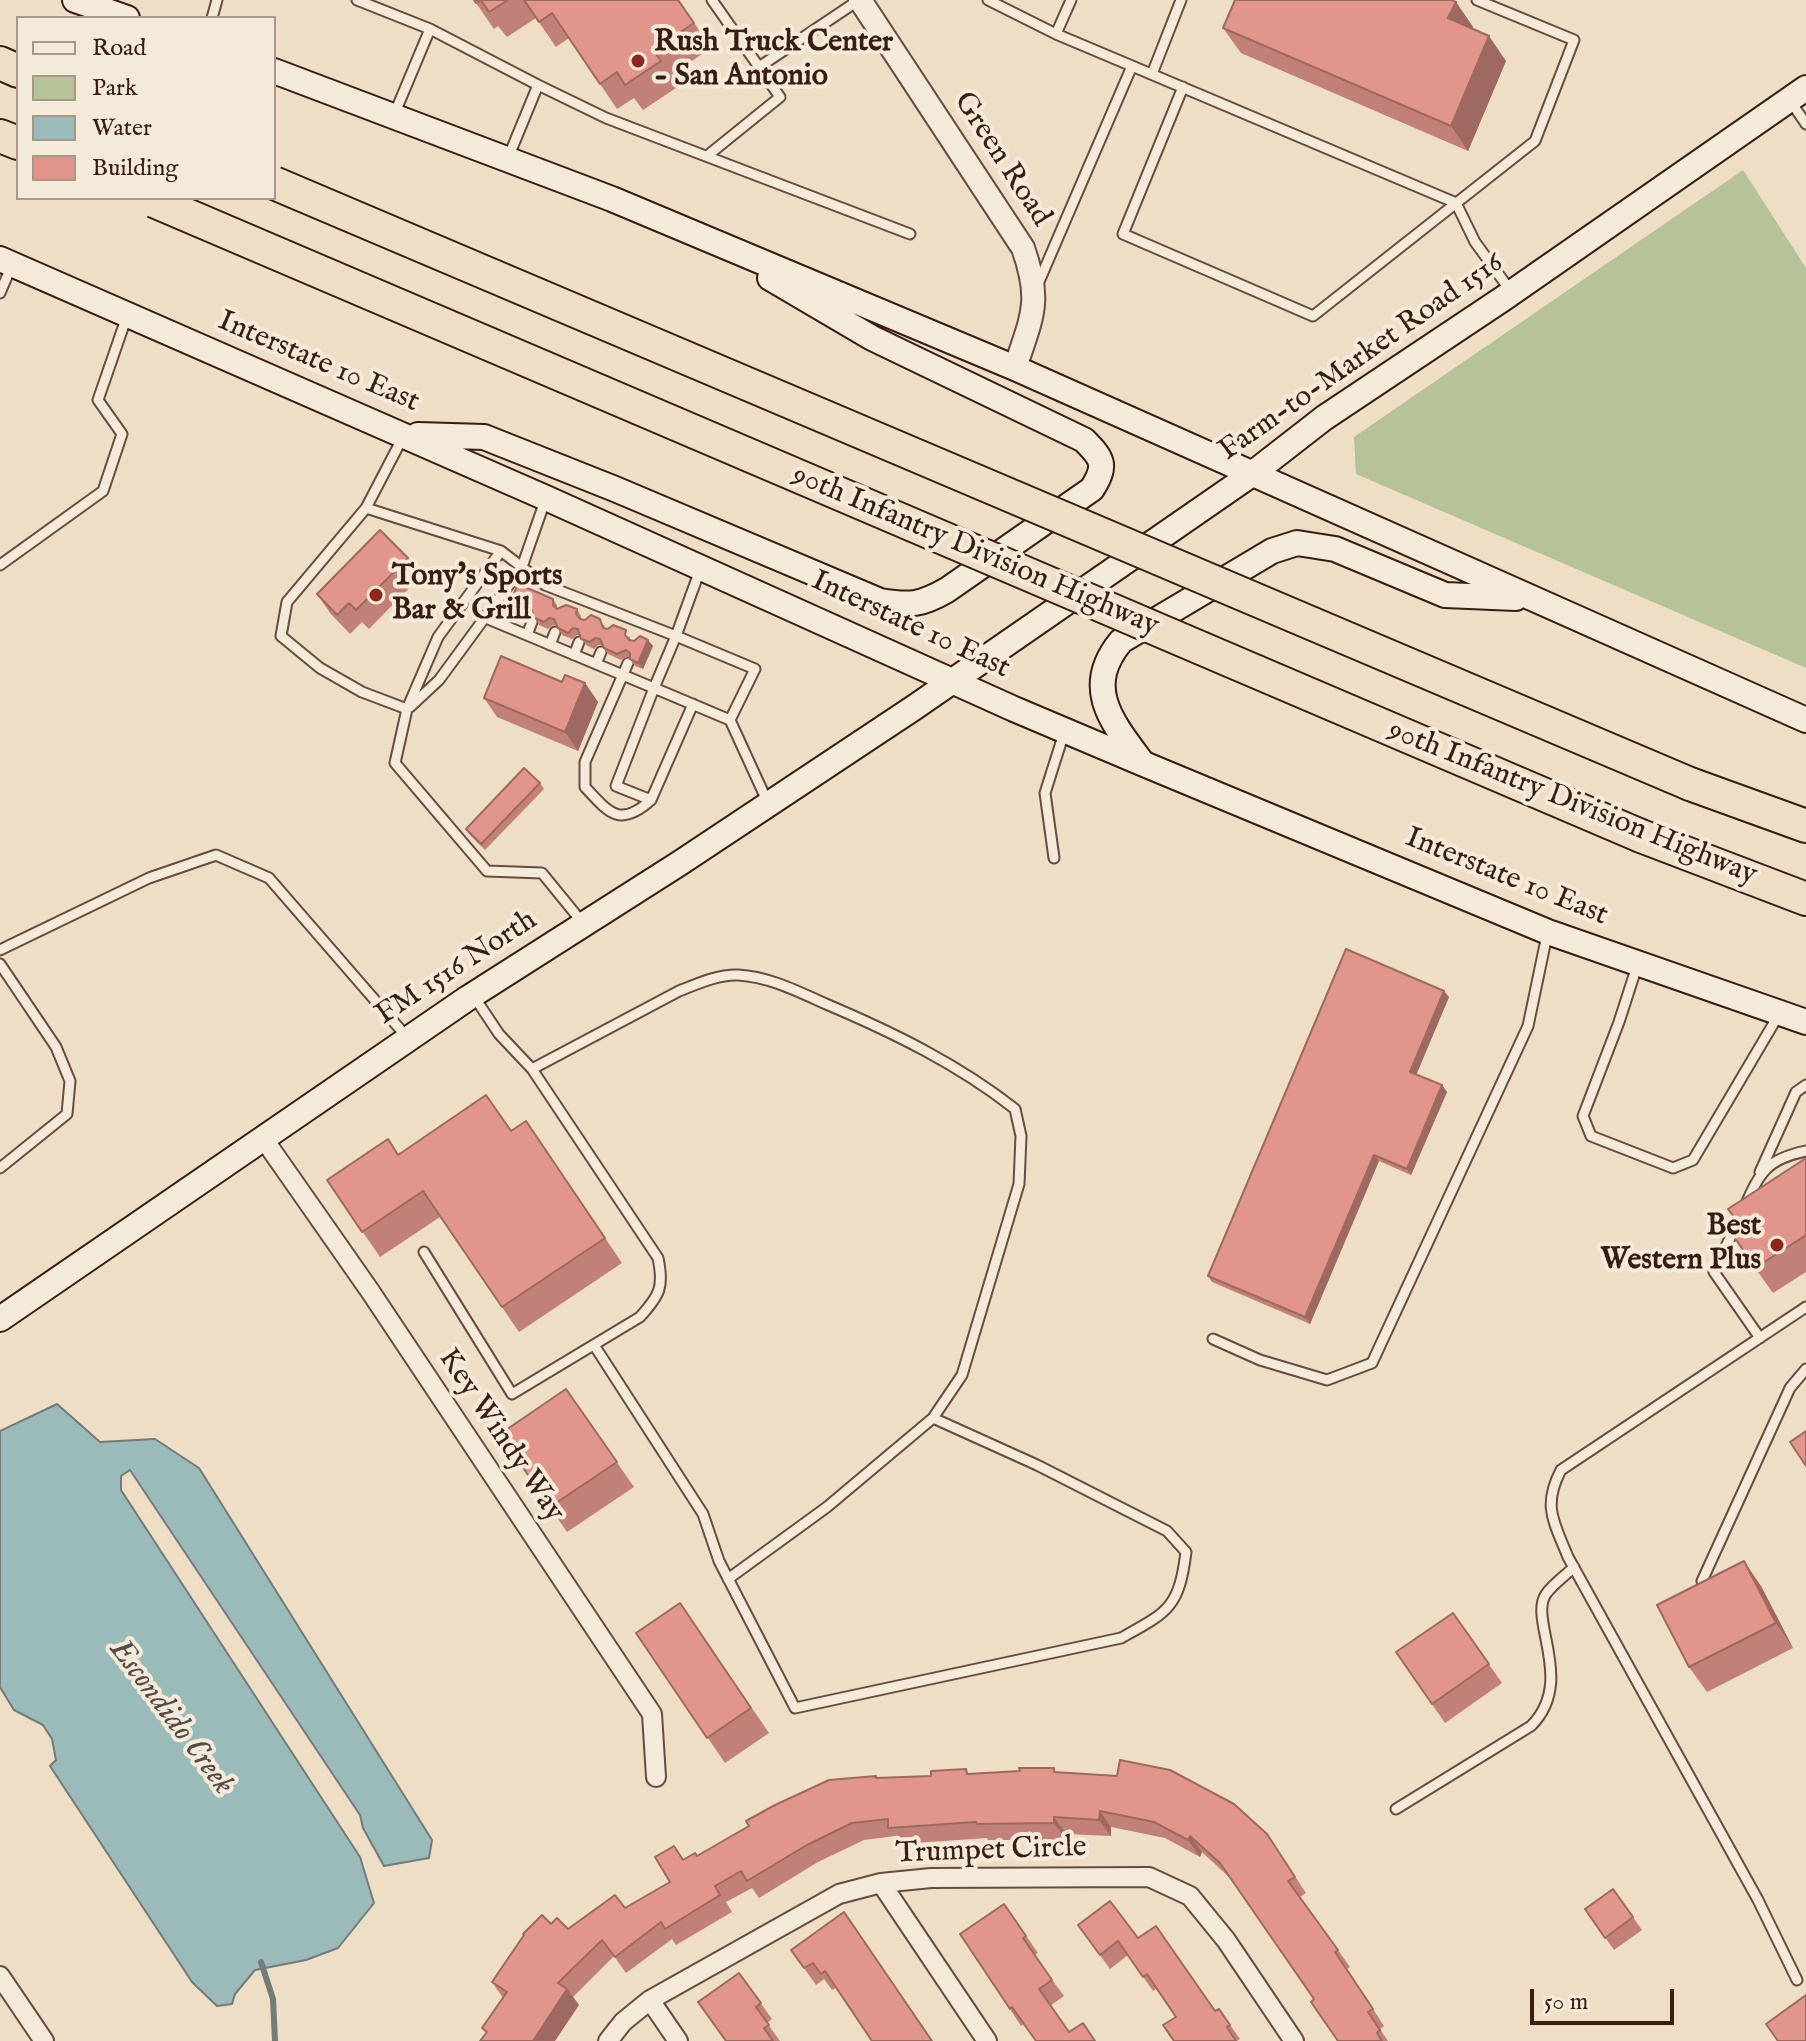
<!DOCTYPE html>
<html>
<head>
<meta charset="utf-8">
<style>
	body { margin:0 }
	#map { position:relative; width:1806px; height:2041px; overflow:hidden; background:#eedec6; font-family:"IM FELL English",serif }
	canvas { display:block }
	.legend { position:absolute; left:16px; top:16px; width:260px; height:184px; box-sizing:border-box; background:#f4eada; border:2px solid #a9988a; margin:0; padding:10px 14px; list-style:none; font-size:24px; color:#381d12 }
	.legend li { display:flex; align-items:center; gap:16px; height:40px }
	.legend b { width:40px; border:2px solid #a9988a }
	.scale { position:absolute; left:1530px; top:1989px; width:144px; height:36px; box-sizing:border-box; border:4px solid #381d12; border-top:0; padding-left:10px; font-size:24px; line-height:28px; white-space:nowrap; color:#381d12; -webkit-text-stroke:6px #f4eada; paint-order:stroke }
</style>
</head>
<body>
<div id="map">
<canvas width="1806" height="2041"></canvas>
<ul class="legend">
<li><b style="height:10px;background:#f4eada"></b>Road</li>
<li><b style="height:22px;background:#b6c297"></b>Park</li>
<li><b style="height:22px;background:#9bbbbb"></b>Water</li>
<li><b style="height:22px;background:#e2968b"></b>Building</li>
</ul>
<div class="scale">50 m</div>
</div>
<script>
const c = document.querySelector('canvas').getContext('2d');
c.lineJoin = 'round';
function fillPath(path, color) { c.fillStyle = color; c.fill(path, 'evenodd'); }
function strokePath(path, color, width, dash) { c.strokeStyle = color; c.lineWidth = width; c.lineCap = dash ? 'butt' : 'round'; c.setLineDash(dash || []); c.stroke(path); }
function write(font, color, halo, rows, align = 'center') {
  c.font = font + ' "IM FELL English",serif'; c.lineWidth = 8; c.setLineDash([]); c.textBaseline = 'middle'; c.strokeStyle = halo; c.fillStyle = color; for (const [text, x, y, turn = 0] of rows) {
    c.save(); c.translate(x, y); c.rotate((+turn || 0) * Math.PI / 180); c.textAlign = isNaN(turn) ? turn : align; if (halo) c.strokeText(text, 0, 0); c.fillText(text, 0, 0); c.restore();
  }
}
fillPath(new Path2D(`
	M1743 170 1806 268V668L1356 474 1354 437Z`), '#b6c297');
const water = new Path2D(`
	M57 1404 100 1442 155 1439 199 1468 432 1840 429 1858 384 1866 363 1828 360 1815 130 1470 121 1476V1490L360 1857 374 1903 338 1948 306 1960 255 1970 235 1994 232 2004 217 2006 192 1982 50 1766 56 1760 52 1739 43 1725 14 1710 0 1687V1431Z`);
fillPath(water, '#9bbbbb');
strokePath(water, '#737c77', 2);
strokePath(new Path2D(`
	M261 1962 273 1999 275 2041`), '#737c77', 6);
const service = new Path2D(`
	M357 0 430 29 394 115
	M988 0 1056 34 1132 66
	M212 18 217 0
	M430 29 538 85
	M1056 34 1071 0
	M759 67 859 0
	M1152 74 1181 0
	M1183 87 1123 234 1313 316 1535 141 1574 40 1477 0
	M1791 102 1806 124
	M707 156 780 97 712 0
	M508 158 538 85 606 118 910 234
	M1038 284 1132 66 1456 203 1475 242 1510 290
	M0 293 12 265
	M403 437 366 508 501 551 545 585 676 636 654 688 730 720
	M366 508 287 602 281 636 320 668 362 692 407 709
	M501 551 438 637 407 709 395 763 487 871 542 873 582 922
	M0 565 103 491 122 434 98 400 127 316
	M700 570 676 636 755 669 730 720 768 803
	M486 618 654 688 616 786 651 800 693 704
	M527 635 532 622
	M550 645 555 632
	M574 655 579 642
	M628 663 585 762V787C609 813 620 828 651 800
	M596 664 601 652
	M410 707 439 680 522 567 546 498
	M1054 858 1045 793 1064 733
	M0 950 149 878 216 855 269 878 406 1036
	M1638 963 1619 1022 1583 1116 1591 1136 1673 1168 1693 1160 1778 1016
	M0 964 56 1047 70 1081 67 1114 0 1168
	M532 1069 679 991C697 984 719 974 738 975 770 977 797 991 826 1004 892 1032 958 1064 1015 1109L1021 1136 1019 1184 962 1375 933 1418 827 1507 728 1579
	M1760 1172 1796 1092 1806 1085
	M1745 1206C1760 1172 1767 1159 1806 1151
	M1737 1223 1714 1272 1760 1338
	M424 1252 512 1394 640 1317C660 1295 664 1287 658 1258L532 1069 499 1034 475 998
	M1213 1339 1260 1360 1327 1380 1372 1363 1528 1026 1547 935
	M594 1345 703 1514 719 1561 795 1708 1121 1638C1168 1612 1179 1608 1186 1552L1167 1531 1037 1465 933 1418
	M1702 1581 1790 1388 1806 1369
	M1396 1809 1531 1726C1576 1681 1528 1620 1546 1594 1553 1584 1565 1576 1574 1567
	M1797 1980 1758 1900 1568 1557C1554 1522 1542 1506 1561 1470L1806 1307`);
const minor = new Path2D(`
	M263 1138 370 1291 652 1714 656 1777
	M881 1883 987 2041
	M0 1976 44 2041
	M650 2000 678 2041
	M608 2041 623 2022 650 2000 839 1894 881 1883 931 1878 1149 1877 1190 1896 1226 1940 1294 2041`);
const tertiary = new Path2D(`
	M860 0 1023 248C1042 302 1032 316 1015 368`);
const secondary = new Path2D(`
	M75 0 127 18
	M274 71 612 199 1015 368 1806 720
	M0 259 546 498 1014 709 1144 764 1548 932 1806 1022
	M418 435 484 437 615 489 880 601C910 606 921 605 947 590L1092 489C1107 465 1103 459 1084 440L872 338 770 278
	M1141 761C1111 721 1083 687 1121 641L1272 551 1297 543 1335 549 1445 595 1516 598
	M0 1319 468 998 680 863 915 707 1252 474 1324 418 1504 298 1806 88`);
const motorway = new Path2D(`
	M0 63 18 71
	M0 136 18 143
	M1690 784 1806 826
	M1641 836 1806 899`);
strokePath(service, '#664d3f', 13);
strokePath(minor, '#664d3f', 22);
strokePath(tertiary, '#664d3f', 26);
strokePath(secondary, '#381d12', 28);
strokePath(motorway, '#381d12', 36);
strokePath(service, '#f4eada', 9);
strokePath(minor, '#f4eada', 18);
strokePath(tertiary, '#f4eada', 22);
strokePath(secondary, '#f4eada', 24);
strokePath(motorway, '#eedec6', 32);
const motorwayBridge = new Path2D(`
	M274 183 1690 784
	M154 201 1641 836`);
strokePath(motorwayBridge, '#381d12', 36, []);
strokePath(motorwayBridge, '#eedec6', 32);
fillPath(new Path2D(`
	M474 0H679L711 48 671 75 679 86 643 110 634 98 617 109 569 38 556 47 536 18 507 37 498 26 494 29Z
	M1456 2 1473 27 1472 29 1506 61 1468 151 1241 53 1223 28Z
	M408 558 421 576 369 629 362 622 350 634 330 613 317 594Z
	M553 599 557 605V609H577L581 616V619L604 625 605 628 630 637V640L653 646 643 669 635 666 630 659V656L621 660 608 654 602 645H599L594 649 586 645 580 635H577L572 639 562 635 556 625H553L548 629 539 625 533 615H530L525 619 513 614 508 607Z
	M585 683 598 702 578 751 497 717 484 698Z
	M540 783 544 789 485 850 470 835 466 829Z
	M1449 997 1416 1074 1442 1085 1447 1092 1411 1175 1379 1161 1310 1324 1212 1282 1208 1276Z
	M526 1121 622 1263 519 1332 440 1217 380 1257 327 1180 398 1154 511 1131Z
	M1806 1158V1272L1773 1293 1755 1268 1734 1217Z
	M566 1389 634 1487 567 1532 500 1434Z
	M1761 1586 1793 1648 1707 1692 1689 1667Z
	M680 1603 769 1733 725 1763 636 1633Z
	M1453 1613 1502 1683 1445 1723 1396 1652Z
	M966 1769 969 1774 1057 1773 1267 1834 1306 1893 1300 1897 1350 1967 1347 1969 1384 2026 1380 2029 1388 2041H1338L1314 1999 1231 1879 1202 1852 1200 1857 1165 1838 1111 1827V1836L1066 1834V1840H988L987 1838 900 1844 895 1836 864 1840 818 1862 759 1898 752 1888 726 1902 732 1912 676 1945 672 1939 626 1973 614 1956 573 1997 579 2005 486 2033 482 2028 503 1998 492 1982 551 1924 568 1929 625 1908 670 1882 674 1846 684 1860 697 1856 876 1776 878 1778 931 1776Z
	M1613 1889 1642 1930 1614 1950 1585 1909Z
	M1004 1904 1038 1953 1034 1955 1064 1996 1050 2006 1069 2032 1096 2041 1024 2024 1021 2026 1010 2009Z
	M844 1912 836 1988 832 1990 824 1979 816 1985 791 1950Z
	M1078 1925 1138 1938 1215 2011 1219 2009 1240 2039 1237 2041H1174L1176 2017 1156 1989 1153 1991 1128 1955 1110 1969Z
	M739 1973 772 2019 767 2023 780 2041H726Z`), '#c28178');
fillPath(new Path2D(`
	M1456 2 1473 27 1466 43 1448 18Z
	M1489 36 1506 61 1468 151 1451 126Z
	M648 640 653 646 643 669 638 663Z
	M585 683 598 702 578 751 565 732Z
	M1444 991 1449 997 1415 1078 1410 1072Z
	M1442 1085 1447 1092 1411 1175 1407 1169Z
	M1374 1155 1379 1161 1310 1324 1305 1317Z
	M1744 1561 1761 1586 1793 1648 1776 1623Z
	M1100 1811 1111 1827V1836L1099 1820Z
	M1054 1817 1066 1834V1840L1054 1823Z
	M1190 1836 1202 1852 1200 1857 1188 1840Z
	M567 1989 579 2005 555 2041H533Z`), '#9e6961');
const building = new Path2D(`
	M474 0H508L489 12 481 0 476 3Z
	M524 0H678L694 23 653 50 661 61 625 85 617 72 600 84 552 13 539 22Z
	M1235 0H1451L1456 2 1448 18 1489 36 1451 126 1223 28Z
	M380 530 408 558 356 610 349 603 337 615 317 594Z
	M518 584 553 599V605L557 609 566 605 577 609 576 614 580 619 585 620 591 615 600 619 603 628 608 629 613 625 626 630 625 635 629 640 634 641 640 636 648 640 638 663 630 659V653L626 650 617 654 604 648 600 639 595 638 590 642 581 639 578 629 573 628 568 633 558 628 554 619 549 618 544 622 535 618 531 609 526 608 521 613 508 607Z
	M501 656 562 682 565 675 585 683 565 732 484 698Z
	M524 768 540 783 481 844 466 829Z
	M1346 949 1444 991 1410 1072 1442 1085 1407 1169 1374 1155 1305 1317 1208 1276Z
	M486 1095 511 1131 526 1121 605 1238 502 1307 423 1191 362 1232 327 1180 388 1139 398 1155Z
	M1806 1158V1235L1755 1268 1725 1223 1734 1217 1728 1209Z
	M566 1389 617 1462 550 1507 500 1434Z
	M1806 1431V1466L1790 1442Z
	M1744 1561 1776 1623 1689 1667 1657 1605Z
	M680 1603 751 1708 707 1738 636 1633Z
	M1453 1613 1489 1664 1432 1704 1396 1652Z
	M1120 1760 1170 1770 1234 1804 1267 1834 1295 1877 1288 1881 1338 1950 1335 1952 1373 2009 1368 2012 1380 2030 1377 2033 1382 2041H1338L1311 2002 1314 1999 1220 1863 1190 1836 1188 1840 1154 1822 1100 1811 1099 1820 1054 1817V1823L977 1824 976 1822 888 1828V1819L852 1823 807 1845 747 1881 741 1871 715 1886 720 1895 665 1929 661 1922 615 1957 602 1940 558 1983 567 1989 533 2041H480L487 2032 482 2028 507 1992 492 1982 524 1935 523 1934 542 1915 551 1924 557 1918 568 1929 615 1895 625 1908 670 1882 655 1857 674 1846 683 1860 695 1853 697 1856 749 1826 746 1821 775 1805 829 1780 876 1776V1778L931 1776V1771L966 1769 967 1774 1020 1771 1019 1768H1054V1772L1117 1776Z
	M1613 1889 1633 1917 1605 1938 1585 1909Z
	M1110 1901 1138 1938 1156 1926 1215 2011 1219 2009 1230 2025 1227 2027 1236 2041H1174L1163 2025 1176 2017 1147 1974 1143 1977 1118 1941 1100 1955 1078 1925Z
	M1004 1904 1026 1936 1023 1938 1052 1980 1039 1989 1069 2032 1083 2023 1095 2041H1036L1012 2007 1010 2009 960 1934Z
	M844 1912 932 2041H872L825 1971 821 1974 813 1963 804 1968 791 1950Z
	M739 1973 761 2003 756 2007 769 2025 764 2028 773 2041H726L698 2002Z
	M1806 1995V2041H1778L1766 2024Z`);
fillPath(building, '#e2968b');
strokePath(building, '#9e6961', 2);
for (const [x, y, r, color] of [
	[638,61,8,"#8f2418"],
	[376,595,8,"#8f2418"],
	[1777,1245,8,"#8f2418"]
]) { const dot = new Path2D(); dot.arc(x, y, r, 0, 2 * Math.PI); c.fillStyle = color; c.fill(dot); strokePath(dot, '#f4eada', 3); }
write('bold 30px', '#381d12', '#f4eada', [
	["Rush Truck Center",654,44],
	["- San Antonio",654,78],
	["Tony's Sports",392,578],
	["Bar & Grill",392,612],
	["Best",1761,1228,"right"],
	["Western Plus",1761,1262,"right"]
], 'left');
write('30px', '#381d12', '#f4eada', [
	["Green Road",1001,160,57],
	["Farm-to-Market Road 1516",1362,358,-35],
	["Interstate 10 East",318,363,23],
	["90th Infantry Division Highway",975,552,23],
	["Interstate 10 East",910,626,25],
	["90th Infantry Division Highway",1572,804,22],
	["Interstate 10 East",1506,878,22],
	["FM 1516 North",457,969,-33],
	["Key Windy Way",500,1436,56],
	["Trumpet Circle",991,1852,-2]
]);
write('italic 32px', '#564c45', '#f4eada', [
	["Escondido Creek",170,1718,53]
]);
</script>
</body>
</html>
